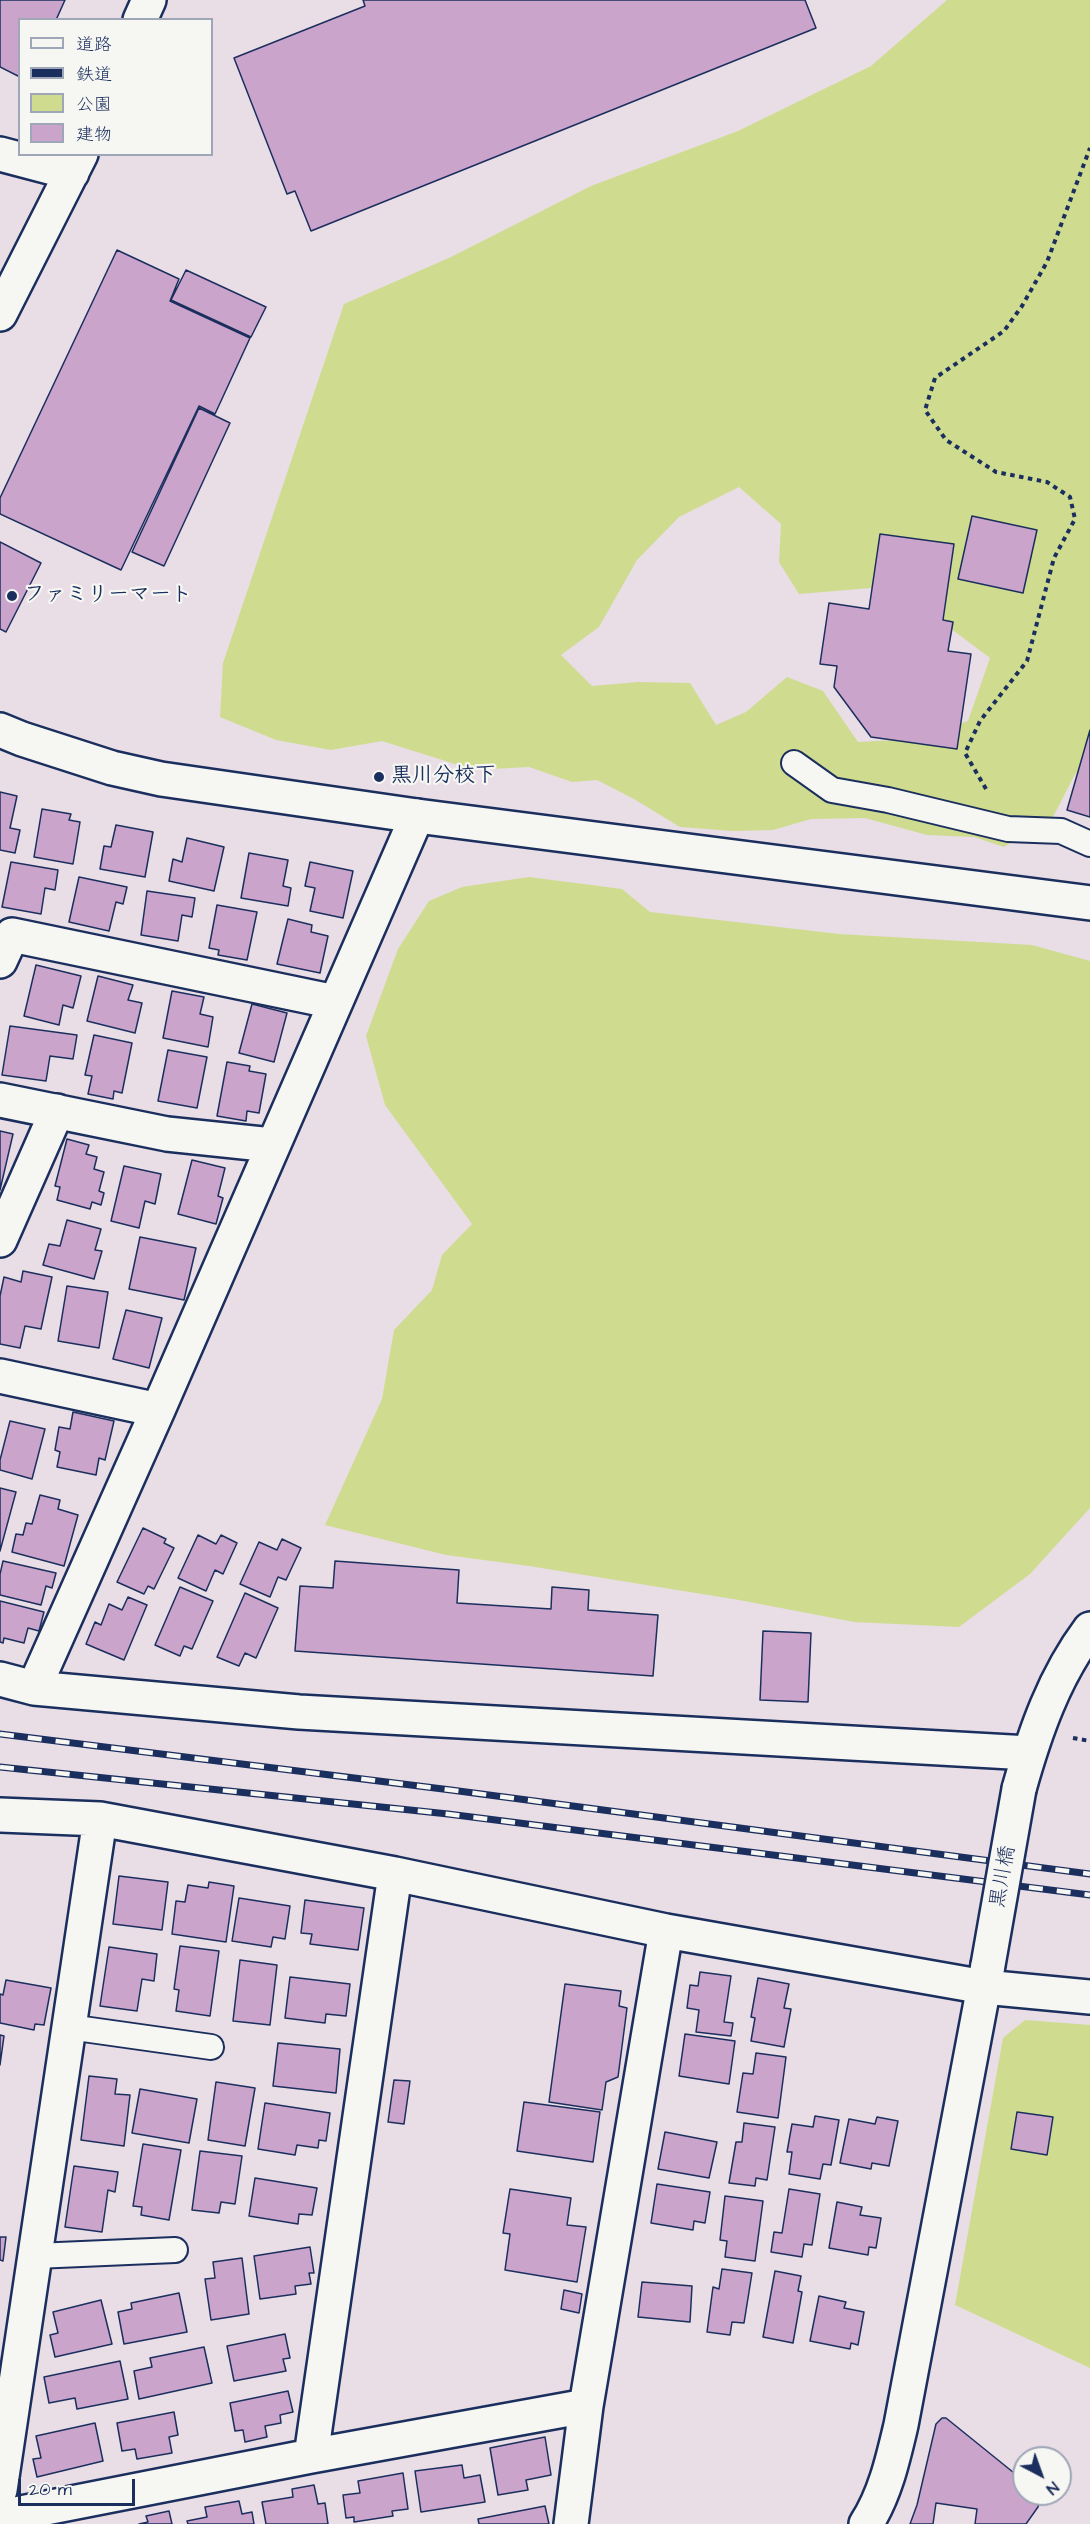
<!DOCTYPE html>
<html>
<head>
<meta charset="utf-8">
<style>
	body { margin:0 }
	#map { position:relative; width:1090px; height:2524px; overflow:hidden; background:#e9dde6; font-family:"Architects Daughter","Klee One",sans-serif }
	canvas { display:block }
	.legend { position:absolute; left:18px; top:18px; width:195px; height:138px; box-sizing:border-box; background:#f6f6f2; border:2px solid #9ea6b7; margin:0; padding:8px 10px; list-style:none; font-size:18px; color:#1b2f5e }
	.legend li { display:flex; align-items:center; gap:12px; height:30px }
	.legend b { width:30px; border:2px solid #9ea6b7 }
	.north { position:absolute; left:1012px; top:2446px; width:60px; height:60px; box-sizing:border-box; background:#f6f6f2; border:2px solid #9ea6b7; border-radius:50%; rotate:139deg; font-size:16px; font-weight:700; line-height:24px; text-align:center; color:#1b2f5e }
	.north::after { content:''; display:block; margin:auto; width:21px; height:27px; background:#1b2f5e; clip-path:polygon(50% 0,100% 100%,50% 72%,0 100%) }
	.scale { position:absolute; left:18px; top:2479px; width:117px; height:27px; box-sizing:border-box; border:3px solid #1b2f5e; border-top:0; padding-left:8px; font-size:18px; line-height:21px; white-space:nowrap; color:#1b2f5e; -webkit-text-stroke:4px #f6f6f2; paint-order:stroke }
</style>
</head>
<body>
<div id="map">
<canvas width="1090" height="2524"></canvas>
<ul class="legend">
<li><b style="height:8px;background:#f6f6f2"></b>道路</li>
<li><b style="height:8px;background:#1b2f5e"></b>鉄道</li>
<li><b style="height:16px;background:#cfdc8f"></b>公園</li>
<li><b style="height:16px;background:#cba4cb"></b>建物</li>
</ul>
<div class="north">N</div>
<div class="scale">20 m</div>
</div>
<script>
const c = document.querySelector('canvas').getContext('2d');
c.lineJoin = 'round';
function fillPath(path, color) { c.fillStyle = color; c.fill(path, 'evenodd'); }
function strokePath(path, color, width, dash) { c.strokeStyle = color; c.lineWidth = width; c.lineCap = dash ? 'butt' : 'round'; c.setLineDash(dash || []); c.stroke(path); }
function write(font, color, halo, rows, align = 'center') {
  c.font = font + ' "Architects Daughter","Klee One",sans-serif'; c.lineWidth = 4.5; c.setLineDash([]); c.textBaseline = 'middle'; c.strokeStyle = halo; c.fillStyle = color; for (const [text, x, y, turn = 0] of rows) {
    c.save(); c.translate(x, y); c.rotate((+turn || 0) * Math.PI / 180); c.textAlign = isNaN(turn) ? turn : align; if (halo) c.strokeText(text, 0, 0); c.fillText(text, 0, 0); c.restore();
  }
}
fillPath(new Path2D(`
	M947 0H1090V756L1074 776 1053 817 1004 847 974 837 927 835 865 818 811 819 773 830 733 831 680 827 634 799 597 780 572 782 529 767 474 770 382 741 331 750 276 740 220 717 223 663 344 304 451 257 591 186 738 131 871 66ZM739 487 781 524 779 562 799 594 871 588 933 607 954 631 990 658 968 721 914 739 858 742 823 691 787 677 746 712 716 725 690 683 638 682 592 686 561 655 599 627 637 560 679 517Z
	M529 877 622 889 650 912 839 934 1032 945 1090 961V1508L1030 1574 959 1627 854 1622 739 1600 529 1566 446 1555 325 1525 382 1399 394 1330 432 1290 442 1255 472 1224 385 1105 366 1036 398 949 429 901 462 887Z
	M1025 2020 1090 2025V2368L955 2305 1003 2038Z`), '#cfdc8f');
const building = new Path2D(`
	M0 0H65L56 20H20V77L0 67Z
	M363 0H805L816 28 311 231 295 191 287 194 234 58 365 6Z
	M117 250 179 279 170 301 250 338 215 414 199 406 121 570 0 514V498Z
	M186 270 266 307 251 337 171 300Z
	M199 408 230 423 164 566 132 552Z
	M972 516 1037 530 1023 593 958 579Z
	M880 534 954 544 943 620 953 622 948 651 971 654 957 749 871 737 834 687 837 666 820 664 829 603 869 609Z
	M0 542 41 563 6 632 0 629Z
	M1090 730V817L1067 810Z
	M0 792 17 796 10 828 20 830 15 853 0 850Z
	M42 809 71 814 69 820 80 822 73 864 34 857Z
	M116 825 153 832 145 877 100 869 104 846 111 847Z
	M187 838 224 847 214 891 169 881 173 859 182 862Z
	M249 853 288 860 283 886 291 888 288 906 241 898Z
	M11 862 58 870 55 890 45 888 41 914 2 907Z
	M310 862 353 871 343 918 310 911 315 888 305 886Z
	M79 877 127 887 123 904 116 902 109 931 69 922Z
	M147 891 195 898 192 917 182 915 178 941 141 935Z
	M217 905 257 912 247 960 218 955 219 950 209 948Z
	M288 919 312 925 311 932 328 936 320 973 277 964Z
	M36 965 81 976 73 1008 63 1005 59 1025 24 1016Z
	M98 976 133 985 128 1000 142 1003 135 1033 87 1021Z
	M172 991 204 997 200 1014 213 1017 208 1047 163 1038Z
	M252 1004 287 1013 274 1062 239 1053Z
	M10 1026 77 1035 73 1059 50 1056 46 1081 2 1075Z
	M94 1035 132 1043 122 1093 114 1091 113 1099 88 1094 92 1076 85 1075Z
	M168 1050 207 1057 197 1108 158 1101Z
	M227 1062 250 1066 249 1071 266 1074 259 1113 247 1111 246 1121 217 1116Z
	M0 1131 13 1134 0 1190Z
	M67 1139 89 1145 86 1154 97 1157 94 1169 104 1172 99 1191 104 1193 101 1205 92 1202 90 1209 57 1200 60 1187 55 1186Z
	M192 1160 225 1168 218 1196 223 1198 216 1224 178 1214Z
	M124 1166 161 1174 155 1204 145 1201 139 1228 111 1221Z
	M67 1220 101 1229 95 1250 102 1251 94 1279 43 1265 49 1244 60 1246Z
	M140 1237 196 1248 184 1300 129 1289Z
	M23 1271 52 1277 41 1329 25 1326 20 1348 0 1344V1296L4 1277 21 1282Z
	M67 1286 108 1292 99 1348 58 1341Z
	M126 1310 162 1318 149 1368 113 1359Z
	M73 1412 114 1421 105 1460 99 1458 96 1475 57 1467 60 1452 55 1450 59 1427 70 1429Z
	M10 1421 45 1429 32 1479 0 1470V1460Z
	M0 1488 16 1492 0 1551Z
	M40 1495 60 1500 58 1509 78 1515 64 1566 12 1552 16 1534 23 1535 26 1523 32 1524Z
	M143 1528 166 1539 164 1543 174 1548 154 1589 148 1586 144 1594 117 1582Z
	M198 1535 216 1544 221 1535 237 1543 223 1574 215 1570 206 1591 178 1578Z
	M282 1539 301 1548 286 1580 278 1577 270 1597 240 1584 259 1542 277 1550Z
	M3 1561 56 1573 52 1588 46 1586 41 1605 0 1595V1574Z
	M335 1561 459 1570 457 1603 551 1609 552 1587 589 1590 588 1610 658 1615 653 1676 295 1651 300 1586 333 1588Z
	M180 1587 213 1601 192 1649 184 1646 180 1656 155 1645Z
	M245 1593 278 1608 256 1658 245 1653 239 1666 217 1657Z
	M128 1597 147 1605 124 1660 86 1644 95 1622 101 1625 109 1604 122 1610Z
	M0 1601 44 1612 39 1631 28 1628 24 1643 4 1638 3 1643 0 1642Z
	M763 1631 811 1633 808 1702 760 1700Z
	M119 1876 168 1882 162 1930 113 1924Z
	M209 1882 234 1886 226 1942 172 1934 176 1901 185 1902 188 1885 208 1888Z
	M239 1898 290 1906 285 1939 273 1937 271 1947 232 1941Z
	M305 1900 364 1908 358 1950 310 1944 312 1934 301 1933Z
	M180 1946 219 1951 210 2016 176 2011 179 1990 174 1989Z
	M109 1947 157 1954 154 1981 142 1979 137 2011 100 2006Z
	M240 1960 277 1965 270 2025 233 2021Z
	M700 1972 731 1976 724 2022 733 2023 731 2036 696 2032 699 2010 687 2008 690 1985 698 1986Z
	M290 1977 350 1984 346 2016 326 2014 325 2023 285 2018Z
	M758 1978 789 1984 784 2008 791 2009 784 2047 751 2041 755 2018 751 2017Z
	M6 1980 51 1988 44 2025 35 2024 34 2030 0 2023V1994L3 1995Z
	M565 1984 621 1991 619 2006 627 2008 618 2077 606 2082 602 2110 549 2102Z
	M685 2034 735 2041 729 2084 679 2076Z
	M0 2035 4 2036 0 2065Z
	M278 2043 340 2049 336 2093 273 2086Z
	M756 2053 786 2057 778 2118 737 2112 743 2073 753 2074Z
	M89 2076 117 2079 115 2094 130 2095 124 2146 81 2140Z
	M394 2080 410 2081 404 2124 388 2122Z
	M216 2082 255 2088 245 2146 208 2140Z
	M140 2089 197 2099 189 2143 132 2133Z
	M524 2102 600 2112 593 2162 517 2151Z
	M265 2103 330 2113 326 2141 319 2140 318 2148 297 2145 295 2155 258 2149Z
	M1017 2112 1053 2117 1047 2155 1011 2149Z
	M815 2116 839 2120 831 2165 823 2164 820 2179 789 2174 792 2152H787L792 2124 813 2127Z
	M877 2117 898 2121 889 2166 872 2163 871 2169 840 2163 849 2119 875 2124Z
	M744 2123 775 2127 767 2180 756 2178 755 2186 729 2183 736 2142H742Z
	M665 2132 717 2142 709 2178 658 2169Z
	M143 2144 181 2150 169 2220 141 2215 142 2207 133 2206Z
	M200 2151 242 2156 235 2204 221 2202 219 2213 192 2210Z
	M74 2166 118 2172 115 2192 108 2190 102 2232 65 2227Z
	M255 2178 317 2188 312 2215 299 2214 298 2224 249 2216Z
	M657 2184 710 2192 705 2223 694 2221 693 2230 651 2223Z
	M510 2189 571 2198 567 2225 586 2227 577 2282 505 2270 510 2234 503 2233Z
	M789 2189 820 2194 812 2245 804 2244 802 2257 771 2252 774 2232 782 2233Z
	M725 2196 763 2201 755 2261 725 2257 727 2241 720 2240Z
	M837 2202 862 2207 860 2215 881 2218 876 2248 869 2247 868 2255 829 2248Z
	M0 2237H6L3 2261 0 2260Z
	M310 2247 314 2273H309L311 2284 295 2286 296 2294 260 2299 254 2256Z
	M242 2258 249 2314 211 2320 205 2279 215 2278 213 2262Z
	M722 2269 752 2273 744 2323 732 2322 730 2335 707 2332 713 2287 719 2289Z
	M775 2271 801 2276 798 2291 802 2292 793 2343 763 2337Z
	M642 2282 692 2286 690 2322 638 2317Z
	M564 2290 582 2294 579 2313 561 2309Z
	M179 2293 187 2332 124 2344 118 2312 132 2309 131 2303Z
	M819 2296 846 2302 844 2308 864 2312 858 2345 851 2343 850 2349 810 2341Z
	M101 2300 112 2344 55 2357 50 2335 58 2333 53 2312Z
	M285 2334 290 2358 283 2359 286 2371 234 2381 227 2346Z
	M204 2347 212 2383 139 2399 134 2371 152 2367 150 2358Z
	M120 2361 128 2399 77 2409 75 2398 49 2403 44 2377Z
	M288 2391 293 2412 280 2415 281 2423 265 2426 267 2437 245 2442 243 2430 235 2431 230 2403Z
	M174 2412 178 2435 169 2437 172 2453 137 2459 135 2449 122 2451 117 2423Z
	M942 2418H946L1024 2481V2494H1037L1040 2499 1038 2507 1026 2524H975L977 2509 936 2503 933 2524H910L917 2505 936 2424Z
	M95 2423 103 2461 37 2477 33 2459 41 2458 36 2436Z
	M545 2437 551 2475 526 2480 528 2490 498 2495 490 2448Z
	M462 2465 464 2478 480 2475 485 2502 421 2512 415 2471Z
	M403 2473 408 2509 392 2511 393 2516 354 2522V2517L346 2518 343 2495 360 2493 358 2481Z
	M314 2485 318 2504 325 2503 328 2524H266L262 2502 293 2497 292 2489Z
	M239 2501 242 2514 252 2512 254 2524H188L187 2521 207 2517 205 2507Z
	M545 2506 549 2524H479L478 2519Z
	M169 2511 172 2524H139L148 2522 146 2516Z`);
fillPath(building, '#cba4cb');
strokePath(building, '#1b2f5e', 1.5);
const lane = new Path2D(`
	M794 763 832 790 888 800 1008 829 1061 831 1090 844
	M69 2027 211 2047
	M35 2256 175 2250`);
const street = new Path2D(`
	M0 961 12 935 335 1002
	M0 1100 167 1134 272 1145
	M0 1240 57 1111
	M0 1376 158 1410
	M0 1679 34 1688 299 1712 1029 1753
	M34 1688 158 1410 417 816
	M0 1815 100 1819 395 1874 666 1931 984 1987 1090 1997
	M311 2456 395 1874
	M0 2490 100 1819
	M0 2517 311 2456 586 2406
	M571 2524 586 2406 666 1931`);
const secondary = new Path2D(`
	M140 20 149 0
	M0 154 72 173
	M0 314 81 154
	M0 730 22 739 112 768 161 779 417 816 1090 903
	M1019 1789C1035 1732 1054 1677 1090 1629
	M866 2524C885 2495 893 2459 901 2425L988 1965`);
strokePath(lane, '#1b2f5e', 28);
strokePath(street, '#1b2f5e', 38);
strokePath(secondary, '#1b2f5e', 38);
strokePath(new Path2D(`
	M986 789 965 753 980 721 1027 661 1054 558 1075 519 1070 497 1047 482 996 472 946 440 925 410 935 378 1004 331 1022 306 1047 262 1090 148
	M1073 1738 1090 1741`), '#1b2f5e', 4, [4.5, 4.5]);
strokePath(lane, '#f6f6f2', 24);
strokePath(street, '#f6f6f2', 33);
strokePath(secondary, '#f6f6f2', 33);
const rail = new Path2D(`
	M0 1734 451 1790 1090 1874
	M0 1767 448 1814 1090 1895`);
strokePath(rail, '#1b2f5e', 7);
strokePath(rail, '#f6f6f2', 4.5, [14]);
const secondaryBridge = new Path2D(`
	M988 1965 1019 1789`);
strokePath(secondaryBridge, '#1b2f5e', 38, []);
strokePath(secondaryBridge, '#f6f6f2', 33);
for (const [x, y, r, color] of [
	[12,596,6,"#1b2f5e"],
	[379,777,6,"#1b2f5e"]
]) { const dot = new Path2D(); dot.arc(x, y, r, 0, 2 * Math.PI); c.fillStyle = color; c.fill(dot); strokePath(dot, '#f6f6f2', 2); }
write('bold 21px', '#1b2f5e', '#f6f6f2', [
	["ファミリーマート",24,596],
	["黒川分校下",391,777]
], 'left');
write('21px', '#1b2f5e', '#f6f6f2', [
	["黒川橋",1004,1877,-80]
]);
</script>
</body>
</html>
